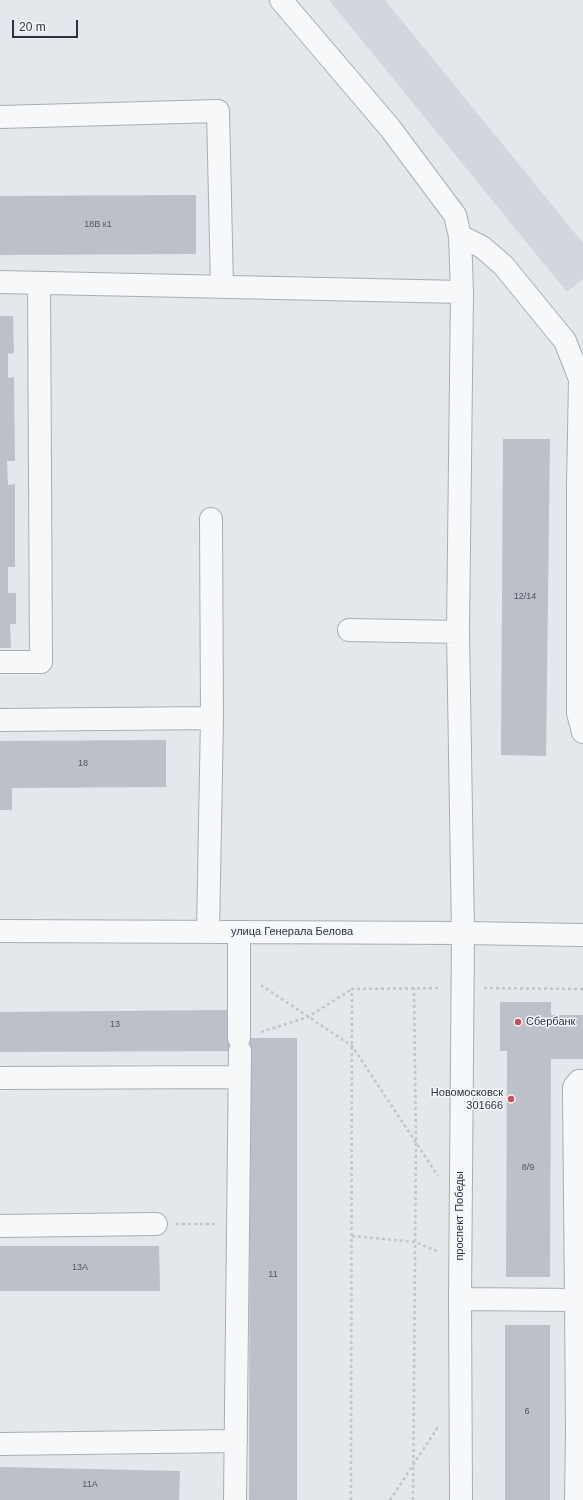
<!DOCTYPE html>
<html>
<head>
<meta charset="utf-8">
<style>
	body { margin:0 }
	#map { position:relative; width:583px; height:1500px; overflow:hidden; background:#e4e7eb; font-family:Helvetica,sans-serif }
	canvas { display:block }
	.scale { position:absolute; left:12px; top:20px; width:66px; height:18px; box-sizing:border-box; border:2px solid #2c3343; border-top:0; padding-left:5px; font-size:12px; line-height:14px; white-space:nowrap; color:#2c3343; -webkit-text-stroke:3px #f4f6f9; paint-order:stroke }
</style>
</head>
<body>
<div id="map">
<canvas width="583" height="1500"></canvas>
<div class="scale">20 m</div>
</div>
<script>
const c = document.querySelector('canvas').getContext('2d');
c.lineJoin = 'round';
function fillPath(path, color) { c.fillStyle = color; c.fill(path, 'evenodd'); }
function strokePath(path, color, width, dash) { c.strokeStyle = color; c.lineWidth = width; c.lineCap = dash ? 'butt' : 'round'; c.setLineDash(dash || []); c.stroke(path); }
function write(font, color, halo, rows, align = 'center') {
  c.font = font + ' Helvetica,sans-serif'; c.lineWidth = 3; c.setLineDash([]); c.textBaseline = 'middle'; c.strokeStyle = halo; c.fillStyle = color; for (const [text, x, y, turn = 0] of rows) {
    c.save(); c.translate(x, y); c.rotate((+turn || 0) * Math.PI / 180); c.textAlign = isNaN(turn) ? turn : align; if (halo) c.strokeText(text, 0, 0); c.fillText(text, 0, 0); c.restore();
  }
}
fillPath(new Path2D(`
	M329 0H385L583 243V279L567 292Z`), '#d3d6dd');
fillPath(new Path2D(`
	M196 195V254L0 255V196Z
	M0 316H13L14 353 8 354V378L14 377 15 461H7L8 485 15 484V567H8V593H16V624H10L11 648H0Z
	M503 439H550L546 756 501 755Z
	M166 740V787L12 788V810H0V741Z
	M500 1002H551V1015H583V1059H551L550 1277H506L507 1051H500Z
	M229 1010 230 1038H297V1500H249L250 1051 0 1052V1012Z
	M0 1246H159L160 1291H0Z
	M505 1325H550V1500H505Z
	M0 1467 180 1471 179 1500H0Z`), '#bcc0c8');
const minor = new Path2D(`
	M281 0 390 128 455 215 460 236 462 292 458 632 463 933 460 1299 461 1500
	M0 117 218 111 222 287
	M460 236 482 247 503 265 565 341 580 379 578 486V713L583 732
	M0 282 462 292
	M211 519 212 718
	M349 630 458 632
	M0 662H41L39 283
	M0 720 212 718 208 932
	M0 931 463 933 583 935
	M239 932V1038
	M0 1078 239 1077
	M583 1081H579L574 1087V1093L576 1300 583 1301
	M0 1226 156 1224
	M460 1299 576 1300 577 1433
	M0 1444 236 1441
	M235 1500 240 1051
	M576 1500 577 1433H583`);
strokePath(minor, '#a9adb5', 24);
strokePath(new Path2D(`
	M261 985 352 1046 438 1176
	M484 988 583 989
	M261 1032 308 1017 352 989
	M176 1224H217
	M352 1236 415 1242 439 1252
	M351 1500 352 989 441 988
	M390 1500 438 1427
	M413 1500 416 1142 414 988`), '#c2c5ca', 2.5, [3, 3]);
strokePath(minor, '#f7f8fa', 22);
for (const [x, y, r, color] of [
	[518,1022,4,"#c9515a"],
	[511,1099,4,"#c9515a"]
]) { const dot = new Path2D(); dot.arc(x, y, r, 0, 2 * Math.PI); c.fillStyle = color; c.fill(dot); strokePath(dot, '#f4f6f9', 1.5); }
write('9px', '#505664', null, [
	["18В к1",98,225],
	["12/14",525,597],
	["18",83,764],
	["13",115,1025],
	["8/9",528,1168],
	["13А",80,1268],
	["11",273,1275],
	["6",527,1412],
	["11А",90,1485]
]);
write('11px', '#2c3343', '#f4f6f9', [
	["улица Генерала Белова",292,932],
	["проспект Победы",460,1216,-90]
]);
write('11px', '#2c3343', '#f4f6f9', [
	["Сбербанк",526,1022],
	["Новомосковск",503,1093,"right"],
	["301666",503,1106,"right"]
], 'left');
</script>
</body>
</html>
